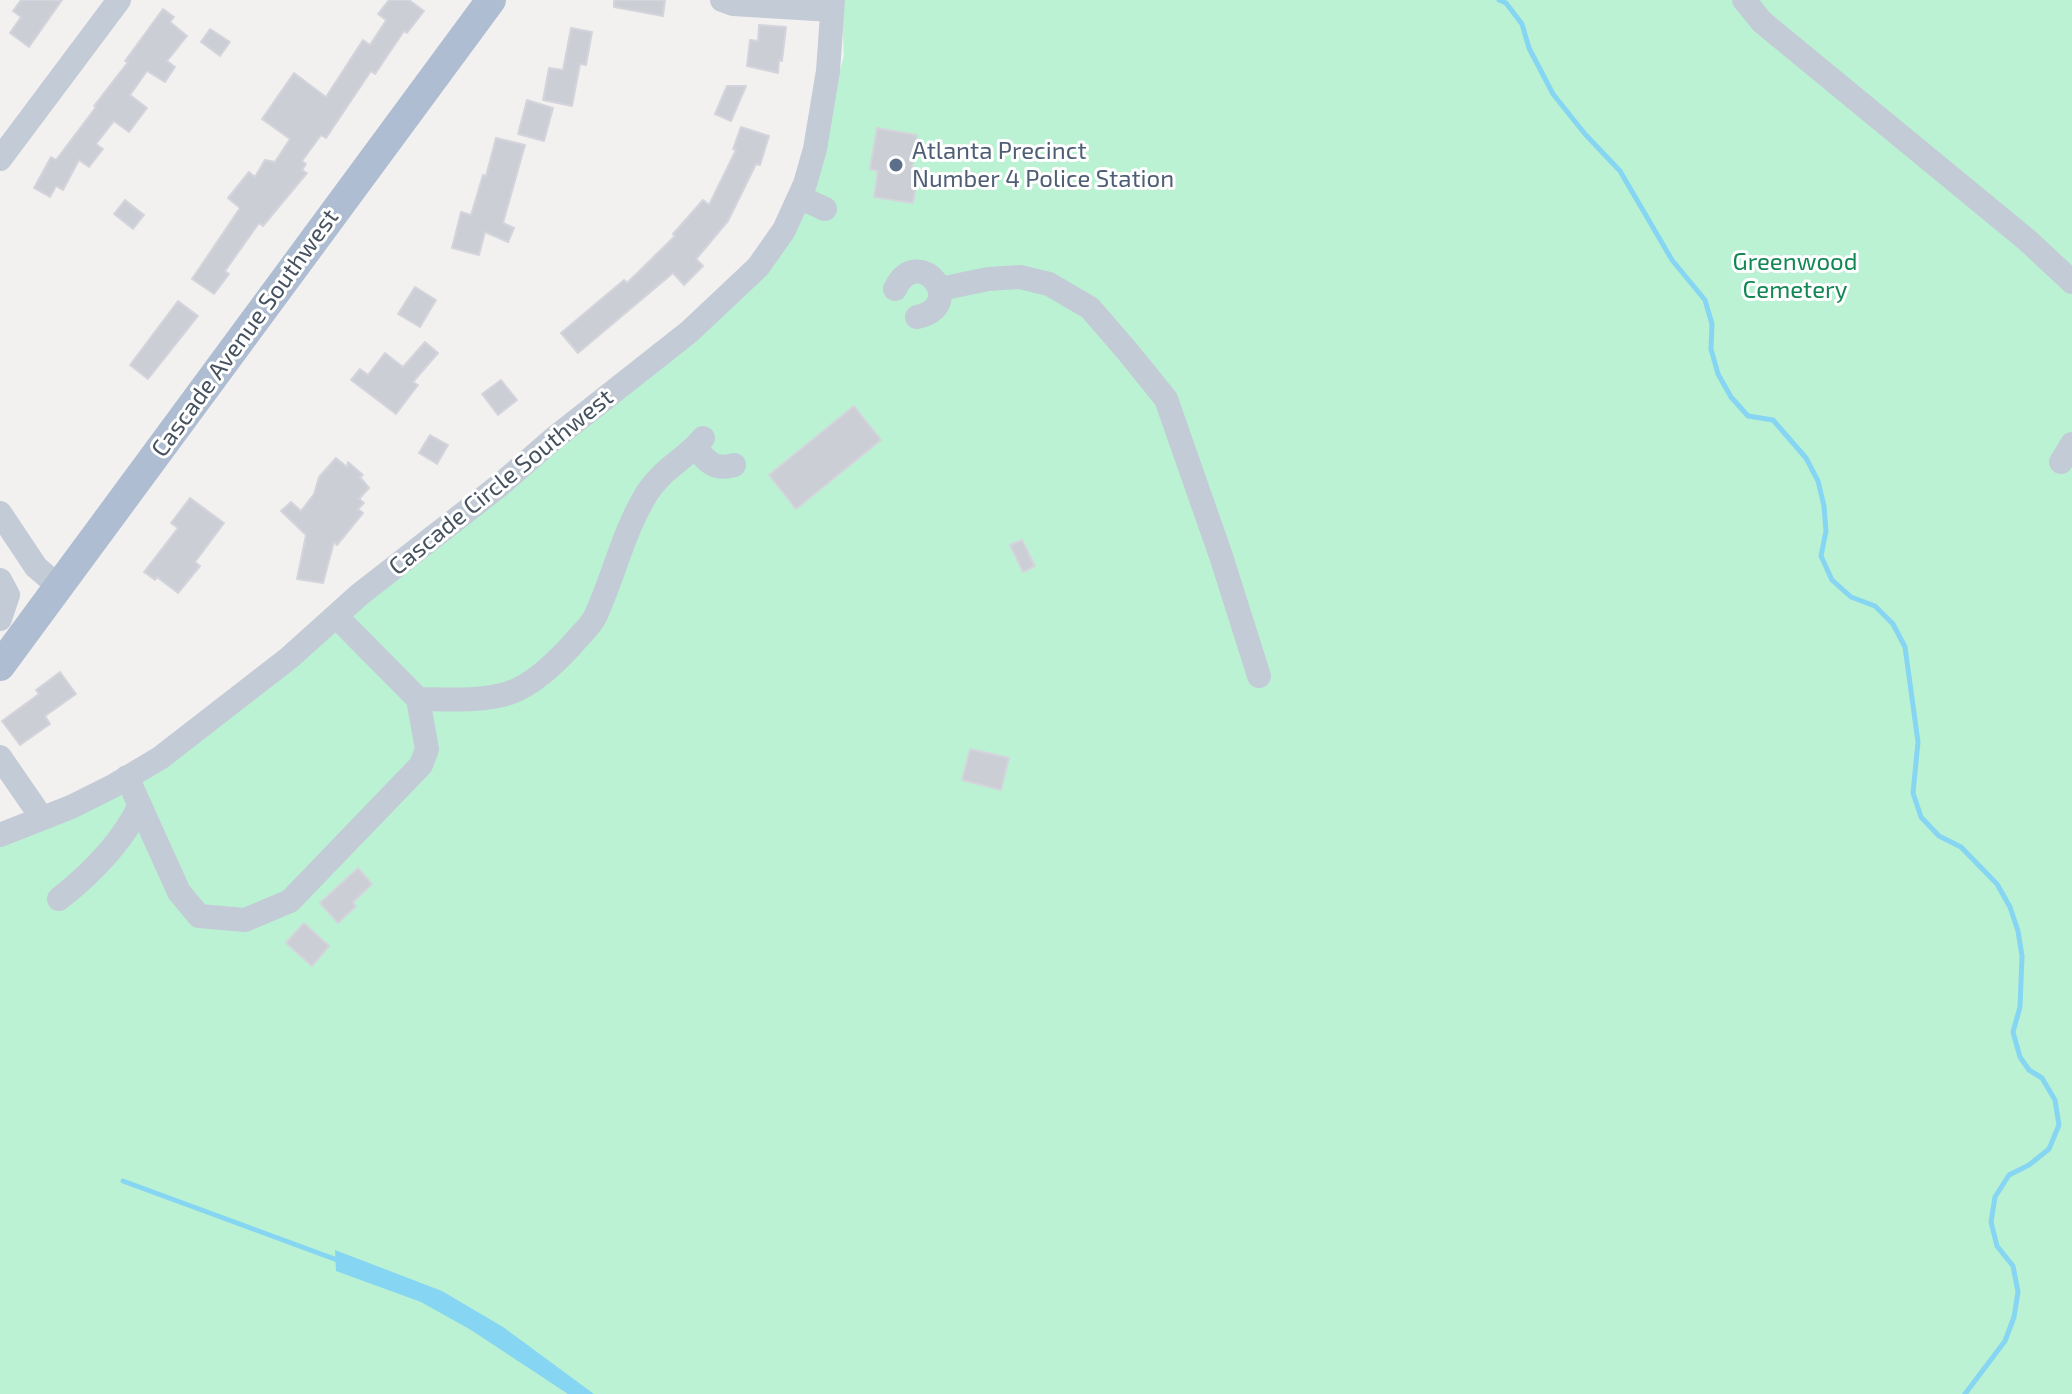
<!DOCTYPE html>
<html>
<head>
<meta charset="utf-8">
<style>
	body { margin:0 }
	canvas { display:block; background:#f3f0f0 }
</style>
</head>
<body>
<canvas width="2072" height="1394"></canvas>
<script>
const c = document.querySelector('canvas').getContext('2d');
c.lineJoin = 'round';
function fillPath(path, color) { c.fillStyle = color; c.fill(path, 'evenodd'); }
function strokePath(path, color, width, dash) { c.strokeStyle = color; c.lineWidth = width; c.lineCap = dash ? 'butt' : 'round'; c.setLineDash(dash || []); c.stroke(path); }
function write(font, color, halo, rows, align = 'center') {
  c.font = font + ' "Exo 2",sans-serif'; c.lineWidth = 6; c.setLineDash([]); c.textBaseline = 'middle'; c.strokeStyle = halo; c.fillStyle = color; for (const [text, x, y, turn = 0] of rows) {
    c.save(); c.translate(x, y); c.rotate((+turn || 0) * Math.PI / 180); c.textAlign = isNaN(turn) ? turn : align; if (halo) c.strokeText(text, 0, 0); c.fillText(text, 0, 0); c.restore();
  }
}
fillPath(new Path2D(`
	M841 0H2072V1394H0V839L110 790 736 285 808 181 844 56Z`), '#bcf2d4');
fillPath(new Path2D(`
	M335 1250 442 1291 503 1327 594 1394H568L471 1330 421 1302 336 1271Z`), '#86d5f2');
strokePath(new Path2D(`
	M1499 0 1506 3 1522 24 1529 48 1553 94 1585 134 1620 171 1672 260 1705 300 1712 324 1711 349 1718 374 1731 397 1748 416 1773 420 1806 458 1818 481 1824 506 1826 531 1821 556 1832 580 1851 597 1875 606 1893 624 1905 647 1918 742 1913 793 1921 817 1939 836 1961 847 1997 884 2010 907 2018 931 2022 956 2020 1007 2013 1032 2020 1057 2029 1070 2042 1078 2055 1100 2059 1125 2049 1149 2029 1165 2009 1175 1995 1197 1991 1222 1997 1246 2013 1266 2018 1292 2014 1317 2005 1341 1965 1394
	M123 1181 340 1261`), '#86d5f2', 5);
const building = new Path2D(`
	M21 0H62L29 47 10 33 21 17 13 11Z
	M389 0H409L424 11 407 33 404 31 375 74 371 71 326 138 321 135 302 161 306 164 302 170 307 173 263 226 259 223 225 271 229 274 214 294 192 279 240 208 228 198 249 172 255 177 265 160 275 162 290 139 262 119 294 73 326 97 363 40 370 45 385 22 386 20 378 14Z
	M614 0H665L663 16 614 7Z
	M163 9 174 17 170 22 187 36 167 61 175 67 165 82 147 71 130 95 147 108 129 132 114 121 96 144 103 149 89 167 79 160 63 190 56 186 50 197 34 188 51 157 56 160 96 107 94 106 128 62 125 61Z
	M759 25 786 27 782 61 779 60 778 73 747 66 750 40 758 41Z
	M571 28 592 32 586 65 580 64 572 106 543 100 549 68 563 70Z
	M210 29 230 42 220 56 201 42Z
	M727 86H746L731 121 715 114Z
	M527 100 553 108 544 141 518 134Z
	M741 127 769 136 760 165 756 164 728 221 696 259 703 266 684 285 673 273 578 353 561 333 624 280 627 283 675 236 673 234 703 200 709 205 736 150 733 149Z
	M877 128 917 135 912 170 918 171 913 203 874 197 878 171 870 169Z
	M496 138 525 145 503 223 514 228 508 242 485 232 479 255 452 248 461 212 471 215 483 175 486 176Z
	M125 200 144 215 133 229 114 214Z
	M415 287 436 300 420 327 398 314Z
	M178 301 198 316 148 379 130 365Z
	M425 342 438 353 413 382 418 385 396 414 351 380 360 369 368 375 385 353 403 367Z
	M501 380 517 400 498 415 482 394Z
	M854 406 881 440 796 509 769 475Z
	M430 435 448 445 437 464 419 453Z
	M336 458 347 467 348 462 363 475 360 477 369 488 359 499 364 503 358 509 363 513 337 545 334 542 323 583 297 579 306 535 281 511 291 502 301 511 314 494 319 477Z
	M190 498 224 523 195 562 200 566 178 593 157 577 155 580 144 572 178 528 171 523Z
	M1022 540 1035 566 1023 572 1010 545Z
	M60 672 76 694 45 716 50 724 20 745 2 721 39 694 36 690Z
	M970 749 1009 758 1001 790 962 780Z
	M358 868 372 884 353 902 356 906 338 923 320 903Z
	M304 923 329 946 312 966 286 943Z`);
fillPath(building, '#ccced6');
strokePath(building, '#d4d5dc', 2);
strokePath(new Path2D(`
	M722 0 733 4 832 10
	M1744 0 1762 22 2027 240 2072 282
	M0 159 119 0
	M799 197 825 209
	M895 289C918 241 970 305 917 317
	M940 289 988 279 1020 277 1049 284 1090 308 1128 352 1166 399 1221 556 1259 676
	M695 447C707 462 715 471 734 465
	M2061 462 2072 444
	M0 513 36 567 58 586
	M0 580 8 595 0 619
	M336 616 418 699C447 699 481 702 509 693 533 685 555 663 572 645 579 636 590 627 595 617 614 576 623 532 647 493 664 467 685 460 703 438
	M0 757 42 818
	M127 777 179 892 199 916 245 920 290 901 421 765 427 749 418 699
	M0 835 71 807 113 786 160 758 289 658 359 595 500 485 552 440 689 332 758 267 784 230 805 184 815 149 828 71 833 0
	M59 899C92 873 122 843 140 805`), '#c3cbd6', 24);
strokePath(new Path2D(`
	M0 666 491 0`), '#aebdd1', 30);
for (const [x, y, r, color] of [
	[896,165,8,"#5c6f8a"]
]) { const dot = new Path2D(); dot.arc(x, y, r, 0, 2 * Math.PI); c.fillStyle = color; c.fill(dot); strokePath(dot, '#fff', 3); }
write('24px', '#4e5e75', '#fff', [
	["Atlanta Precinct",912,151],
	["Number 4 Police Station",912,179]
], 'left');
write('24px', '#118753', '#fff', [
	["Greenwood",1795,262],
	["Cemetery",1795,290]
]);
write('24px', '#46525f', '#fff', [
	["Cascade Avenue Southwest",245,333,-54],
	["Cascade Circle Southwest",501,482,-39]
]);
</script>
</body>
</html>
